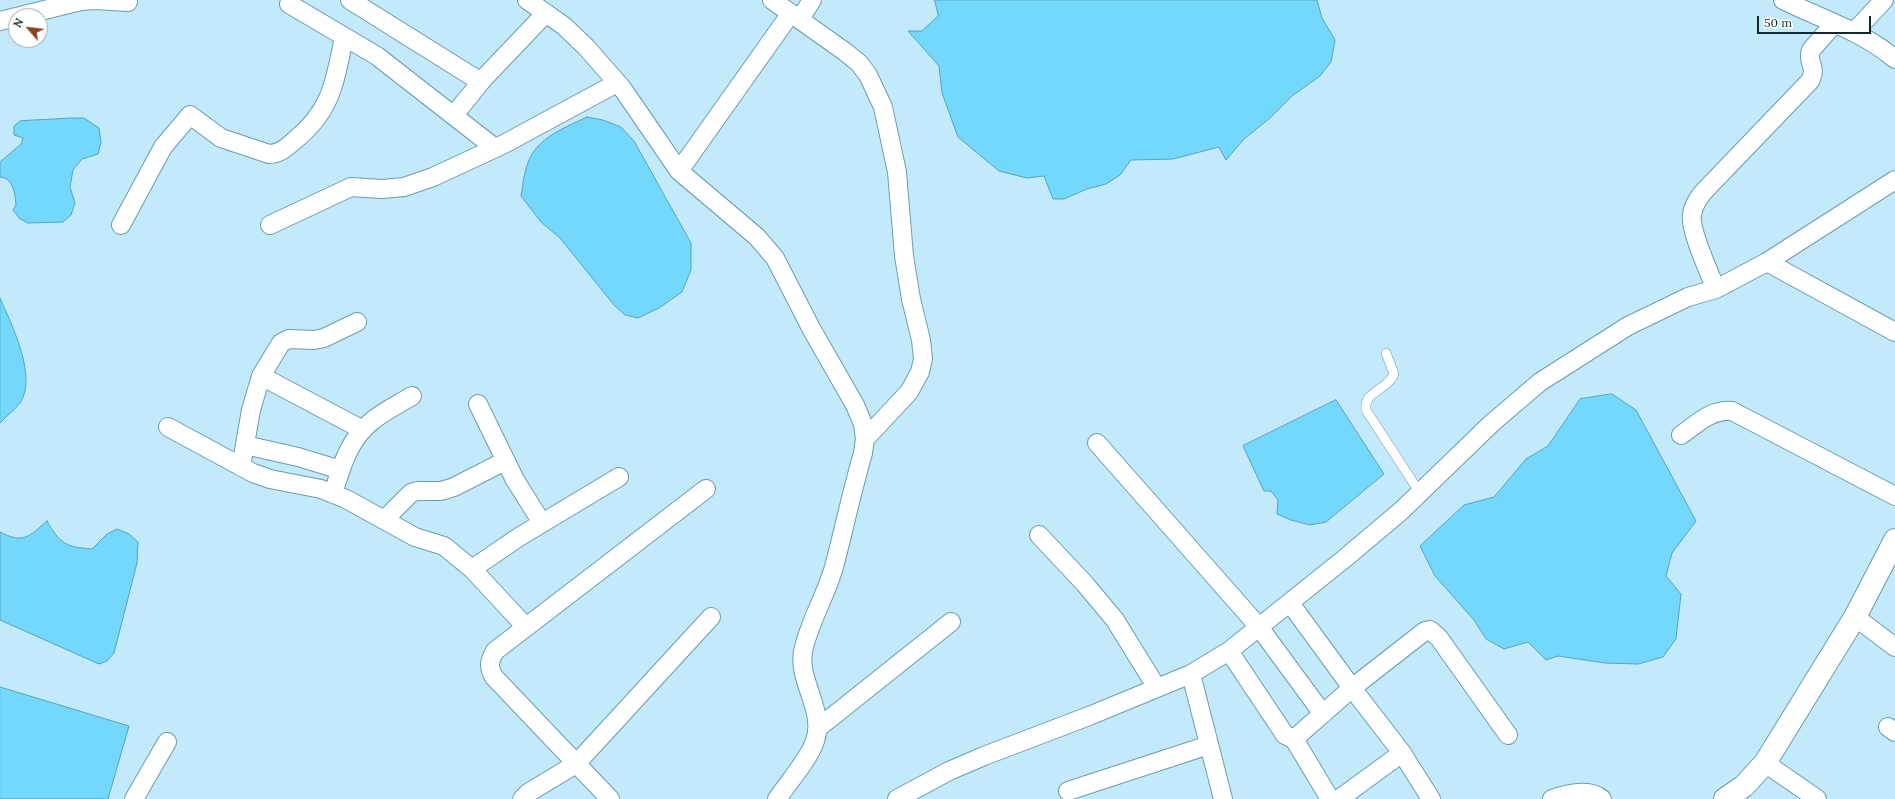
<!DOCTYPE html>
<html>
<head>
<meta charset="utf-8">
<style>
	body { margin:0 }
	#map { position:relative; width:1895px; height:799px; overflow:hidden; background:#c2eafa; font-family:Lora,serif }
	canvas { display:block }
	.north { position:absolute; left:8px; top:8px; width:40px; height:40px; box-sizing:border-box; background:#fff; border:1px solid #a1a9ab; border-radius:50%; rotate:298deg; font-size:11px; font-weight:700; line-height:16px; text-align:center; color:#13272e }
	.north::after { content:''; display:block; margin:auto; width:14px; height:18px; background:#8a4322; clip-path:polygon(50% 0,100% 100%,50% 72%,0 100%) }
	.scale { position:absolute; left:1757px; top:16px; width:114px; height:18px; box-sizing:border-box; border:2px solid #13272e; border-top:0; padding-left:5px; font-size:12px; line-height:14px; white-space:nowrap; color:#13272e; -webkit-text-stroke:3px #fff; paint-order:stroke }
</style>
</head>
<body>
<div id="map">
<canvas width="1895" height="799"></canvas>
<div class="north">N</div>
<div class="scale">50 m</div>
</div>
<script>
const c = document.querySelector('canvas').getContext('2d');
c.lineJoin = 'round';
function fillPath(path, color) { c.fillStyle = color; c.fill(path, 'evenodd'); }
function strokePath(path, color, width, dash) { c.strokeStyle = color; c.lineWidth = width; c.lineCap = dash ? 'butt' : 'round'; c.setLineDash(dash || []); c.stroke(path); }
const water = new Path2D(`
	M935 0H1317L1322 18 1335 40 1331 62 1320 76 1292 96 1270 118 1244 139 1226 160 1219 147 1173 159 1131 160 1120 175 1106 184 1087 189 1064 199H1053L1044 176 1027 178 999 171 958 137 942 93 939 66 908 31H922L938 16Z
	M587 117 603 120 621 127 634 141 691 243V270L682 292 659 308 638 318 625 315 614 305 560 238 541 222 521 196C523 187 523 178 526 169 533 139 562 129 587 117Z
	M72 118H84L99 128 101 142 98 154 82 159 73 170 70 187 75 203 71 215 63 222 28 223 20 219 13 210 16 205C15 195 14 178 0 177V162L21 144 23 138 14 135V126L20 121Z
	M0 298C11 323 38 377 20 403 15 410 6 416 0 423Z
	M1612 394 1636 410 1696 521 1672 553 1666 576 1681 594 1676 639 1663 657 1638 664 1605 663 1558 656 1546 660 1528 642 1504 649 1486 639 1474 620 1435 576 1420 546 1464 505 1494 497 1526 459 1548 446 1580 399Z
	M1336 400 1384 474 1326 522 1310 525 1291 520 1277 514 1278 500 1271 491H1264L1243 446Z
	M47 521C60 544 66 547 92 549L107 534 117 529 129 534 138 542 137 563 114 653 107 661 99 664 0 620V532C23 544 29 537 47 521Z
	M0 687 129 726 108 799H0Z`);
fillPath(water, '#73d8fc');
strokePath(water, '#56a3be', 1);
const service = new Path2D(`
	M1386 353 1394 374C1388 390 1363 391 1366 410L1420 493`);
const minor = new Path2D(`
	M95 0 128 2
	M350 0 481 82
	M527 0 564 26 586 47 622 88 679 171 757 237 775 258 812 330 855 405 863 424 865 439 863 453C852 491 844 529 834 567 826 595 811 619 804 647 795 679 826 709 815 741 809 759 788 783 777 799
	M772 0 844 51 859 63 868 75 883 107 897 172 904 256 911 299 921 340 923 359 920 372 909 392 865 439
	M1783 0C1821 19 1862 31 1895 59
	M289 4 377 56 495 148
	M20 16 81 1 94 0
	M800 19 812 0
	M0 21 16 17
	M1854 32 1884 0
	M454 115 484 78 546 13
	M679 171 791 13
	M121 225 163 147 190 115 221 138 269 154C280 154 287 147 295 140 332 110 335 81 344 37
	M270 225 351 187 382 189 404 187 433 177 504 144 617 83
	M1767 262 1895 332
	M1716 289C1709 272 1689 229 1692 214 1694 202 1702 193 1710 185L1810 81C1818 66 1806 62 1811 50L1834 24
	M261 376 363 430
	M478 404 515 480 542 523
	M168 427 253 473 270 479 321 489 346 499 415 537 444 546 472 569 526 627
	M1681 435C1697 424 1711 409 1732 411L1895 496
	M1097 443 1259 627 1323 714
	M245 445 298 457 341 470
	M241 467 251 410 261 376 281 343 289 339 314 340 324 338 357 322
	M333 494C341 467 349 439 372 421 384 411 399 404 412 396
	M385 519 411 493 417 491H441L454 487 505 461
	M1039 535 1085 584 1115 620 1157 688
	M472 569 519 537 619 477
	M1290 603 1352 688 1402 753 1431 799
	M1855 617 1895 647
	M1229 651 1285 735 1294 739 1352 688 1425 631 1430 630 1439 638 1508 735
	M1191 674 1223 799
	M1888 727 1895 732
	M818 728 951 622
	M1294 739 1330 799
	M1765 763 1817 799
	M1068 791 1209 745
	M134 799 167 742
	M522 799 528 793 576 764 711 617
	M610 799 494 677C488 667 489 661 495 651L706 489
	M897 799 949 771 984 756 1089 716 1191 674 1229 651 1344 559 1401 511 1492 423 1540 382 1628 326 1688 297 1716 289 1767 262 1895 180
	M1339 799 1402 753
	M1552 799C1567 794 1589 788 1602 799`);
const tertiary = new Path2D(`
	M1725 799 1744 786 1765 763 1855 617 1895 540`);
strokePath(service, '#6b9cae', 10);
strokePath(minor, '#6b9cae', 20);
strokePath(tertiary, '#6b9cae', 24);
strokePath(service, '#fff', 9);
strokePath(minor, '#fff', 18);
strokePath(tertiary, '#fff', 22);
</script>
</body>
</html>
